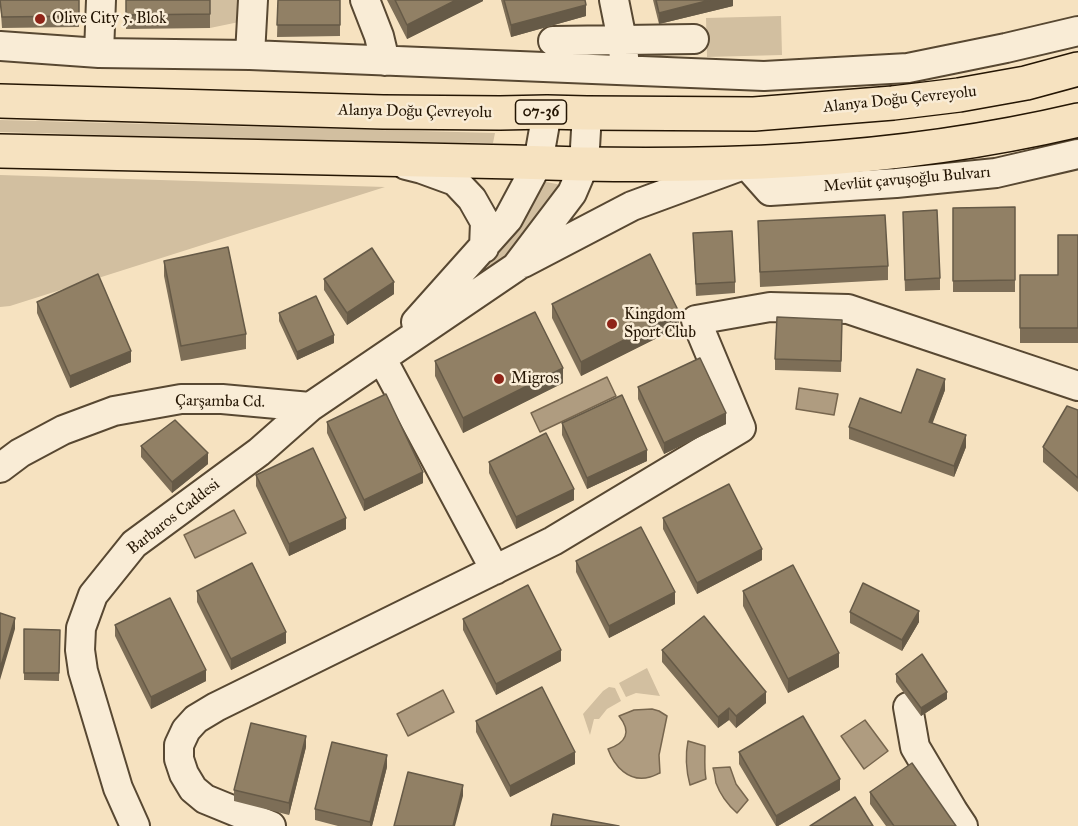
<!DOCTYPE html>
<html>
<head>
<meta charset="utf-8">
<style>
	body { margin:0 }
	canvas { display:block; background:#f6e2c0 }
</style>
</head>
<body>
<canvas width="1078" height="826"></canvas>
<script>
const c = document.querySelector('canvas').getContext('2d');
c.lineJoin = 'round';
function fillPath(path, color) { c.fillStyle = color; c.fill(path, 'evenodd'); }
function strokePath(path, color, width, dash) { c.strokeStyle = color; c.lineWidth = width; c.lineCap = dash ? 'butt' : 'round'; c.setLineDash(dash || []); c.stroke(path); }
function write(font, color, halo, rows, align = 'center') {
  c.font = font + ' "IM FELL Great Primer",serif'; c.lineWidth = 5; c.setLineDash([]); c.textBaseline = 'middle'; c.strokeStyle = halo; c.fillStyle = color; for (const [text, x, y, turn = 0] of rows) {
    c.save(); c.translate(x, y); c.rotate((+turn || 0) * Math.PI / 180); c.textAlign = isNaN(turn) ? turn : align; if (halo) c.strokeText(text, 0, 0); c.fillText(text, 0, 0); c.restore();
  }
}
fillPath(new Path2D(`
	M209 0H246L239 22 210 28Z
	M781 16 782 55 707 57 706 18Z
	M0 120 495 133 493 143 299 141 0 132Z
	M0 175 385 187 10 306 0 307Z
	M546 182 562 185 524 240 434 314 514 232Z
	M647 668 660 696 636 693 626 697 619 683Z
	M609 687 615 688 621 701 607 709 599 719H594L590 735 583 714 603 691Z`), '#d2bfa0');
const water = new Path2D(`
	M607 377 616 396 540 432 531 413Z
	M799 388 838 394 834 415 796 409Z
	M234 510 246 533 195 558 184 535Z
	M443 690 454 712 408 736 397 714Z
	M652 709 659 711 667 716 659 755 660 773C657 774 654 776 650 777 629 783 614 766 608 749 626 743 632 732 619 716L634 710Z
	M865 720 888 751 864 769 841 736Z
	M688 741 705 746C705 757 704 768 706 779L690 785C686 770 685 756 688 741Z
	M730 767 736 784 748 800 737 813C728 805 720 794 716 783 715 778 715 773 713 768Z`);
fillPath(water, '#af9c80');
strokePath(water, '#77664e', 1.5);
const minor = new Path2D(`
	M365 0 379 36 385 61
	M614 0 622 40 624 57
	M553 41 694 39
	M0 46 99 53 250 55 764 76 908 68 1006 48 1078 31
	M99 53 101 0
	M250 55 253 0
	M406 165 422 169 455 181 472 199 485 222 484 248
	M523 263 632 206 746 164 770 191 896 183 996 173 1078 154
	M416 322 508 219 538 163 547 112
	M382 359 495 570
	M0 468 20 453 63 430 114 411 181 399H222L310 407
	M908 707 915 747 953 811 963 826
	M135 826 118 788 83 671 80 650 81 628 93 595 134 544 259 452 310 407 516 267 572 193 584 165 587 113
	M271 826 205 799 193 789 184 774 179 759V745L186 730 196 719 216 707 553 541 741 428 696 320 770 307 848 309 1078 386`);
const highway = new Path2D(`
	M0 101 383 112 500 113 547 112 587 113 754 114 893 103 959 95 1026 83 1078 69
	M0 151 515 162C705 169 891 164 1078 120`);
strokePath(minor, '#584832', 32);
strokePath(highway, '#241503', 36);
strokePath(minor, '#f9ecd6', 28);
strokePath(highway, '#f6e2c0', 33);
fillPath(new Path2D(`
	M0 0H79V27L2 28Z
	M126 0 210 14V28L126 29Z
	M278 0H340V36L277 37Z
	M387 0H483V1L407 39Z
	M501 0H585L586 16 511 37Z
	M653 0H733V6L659 24Z
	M1015 207V292H953V208Z
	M758 221 888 266V280L760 287Z
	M903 223 940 278V290L905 291Z
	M693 233 735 282V293L696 296Z
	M1078 235V343H1020V275H1058Z
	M164 261 246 334V349L181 361 164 276Z
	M324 279 394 294 347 325 324 290Z
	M37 302 131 362 70 388 37 313Z
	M552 304 679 327 581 376 552 318Z
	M279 313 334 343 297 360 279 321Z
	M842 332 841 372 775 370V359Z
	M435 361 563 383 463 433 435 376Z
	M638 387 726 424 664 454 638 399Z
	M945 390 932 423 966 447 954 477 849 439V427L901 413Z
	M1078 410V492L1043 462V447Z
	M327 422 423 483 364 511 327 433Z
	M562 423 647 461 587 489 562 435Z
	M141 446 208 464 172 493 141 457Z
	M489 462 574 500 516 529 489 473Z
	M256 475 346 529 289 556 256 486Z
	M663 518 762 560 697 594 663 529Z
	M576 561 675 604 609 638 576 572Z
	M197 591 286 643 231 670 197 602Z
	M743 591 839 667 788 693 743 606Z
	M850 612 919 622 902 651 850 623Z
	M463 619 561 661 496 695 463 630Z
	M115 625 206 681 151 709 115 636Z
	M24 629 60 630 59 681 24 680Z
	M662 650 766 703 736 728 729 720 718 728 662 662Z
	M896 674 947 699 921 716 896 682Z
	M476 721 575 764 510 797 476 732Z
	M306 747 289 815 234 801V790Z
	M739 752 840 790 778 826H776L739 764Z
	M387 767 372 826H338L315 820V809Z
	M870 792 956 826H886L870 804Z`), '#7d6e57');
fillPath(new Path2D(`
	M456 0H483V1L407 39V25Z
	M710 0H733V6L659 24V13Z
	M586 5V16L511 37V25Z
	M394 282V294L347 325V313Z
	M679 312V327L581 376V362Z
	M334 335V343L297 360V352Z
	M131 351V362L70 388V376Z
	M563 368V383L463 433V418Z
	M945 379V390L929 433V422Z
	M726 413V424L664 454V443Z
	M966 435V447L954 477V466Z
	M647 450V461L587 489V478Z
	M208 453V464L172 493V482Z
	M423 472V483L364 511V500Z
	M574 489V500L516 529V517Z
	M346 518V529L289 556V544Z
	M762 549V560L697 594V583Z
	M675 592V604L609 638V626Z
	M919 611V622L902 651V640Z
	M15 618V629L0 680V669Z
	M286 632V643L231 670V659Z
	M561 650V661L496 695V684Z
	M839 653V667L788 693V679Z
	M206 670V681L151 709V697Z
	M766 692V703L736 728V716Z
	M947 692V699L921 716V708Z
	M729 708V720L718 728V717Z
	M306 736V747L289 815V803Z
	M575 752V764L510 797V786Z
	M387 755V767L372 826H370V822Z
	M840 779V790L778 826H776V816Z
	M463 785V796L455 826H453Z`), '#665a47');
const building = new Path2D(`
	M0 0H79V16L2 17Z
	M126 0H210V14L126 15Z
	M278 0H340V25H277Z
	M395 0H456L407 25Z
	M504 0H585L586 5 511 25Z
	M656 0H710L659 13Z
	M1015 207V280L953 281V208Z
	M937 210 940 278 905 280 903 212Z
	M885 215 888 266 760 272 758 221Z
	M732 231 735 282 696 284 693 233Z
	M1058 235H1078V328H1020V275H1058Z
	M228 247 246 334 181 346 164 261Z
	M372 248 394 282 347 313 324 279Z
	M650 254 679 312 581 362 552 304Z
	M98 274 131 351 70 376 37 302Z
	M316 296 334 335 297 352 279 313Z
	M535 312 563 368 463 418 435 361Z
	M777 317 842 320 841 361 775 359Z
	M700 358 726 413 664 443 638 387Z
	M917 369 945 379 929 422 966 435 954 466 849 427 860 398 901 413Z
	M386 394 423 472 364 500 327 422Z
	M622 395 647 450 587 478 562 423Z
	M1067 406 1078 410V478L1043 447Z
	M175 420 208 453 172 482 141 446Z
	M546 433 574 489 516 517 489 462Z
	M313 448 346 518 289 544 256 475Z
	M729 484 762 549 697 583 663 518Z
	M641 527 675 592 609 626 576 561Z
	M252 563 286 632 231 659 197 591Z
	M793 565 839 653 788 679 743 591Z
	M863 583 919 611 902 640 850 612Z
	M528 585 561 650 496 684 463 619Z
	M170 598 206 670 151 697 115 625Z
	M0 613 15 618 0 669Z
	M704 616 766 692 736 716 729 708 718 717 662 650Z
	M24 629 60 630 59 673H24Z
	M922 654 947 692 921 708 896 674Z
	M542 687 575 752 510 786 476 721Z
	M803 716 840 779 776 816 739 752Z
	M251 723 306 736 289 803 234 790Z
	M332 742 387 755 370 822 315 809Z
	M912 763 956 826H894L870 792Z
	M408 772 463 785 453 826H394Z
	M855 797 873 826H810Z
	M553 814 619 826H551Z`);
fillPath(building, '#918065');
strokePath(building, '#665a47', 1.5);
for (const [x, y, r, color] of [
	[40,19,6,"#8f2418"],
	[612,324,6,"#8f2418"],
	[499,379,6,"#8f2418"]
]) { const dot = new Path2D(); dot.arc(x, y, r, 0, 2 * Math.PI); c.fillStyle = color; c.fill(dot); strokePath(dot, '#f9ecd6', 2); }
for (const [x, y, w] of [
	[541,112,51]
]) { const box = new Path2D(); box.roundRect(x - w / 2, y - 12, w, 24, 4.5); c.fillStyle = '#f9ecd6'; c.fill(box); strokePath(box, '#241503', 1.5); }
write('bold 15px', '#241503', null, [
	["07-36",541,112]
]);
write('16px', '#241503', '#f9ecd6', [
	["Olive City 5. Blok",52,19],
	["Kingdom",624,315],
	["Sport Club",624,333],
	["Migros",511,379]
], 'left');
write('16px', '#241503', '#f9ecd6', [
	["Alanya Doğu Çevreyolu",900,100,-6],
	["Alanya Doğu Çevreyolu",415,112,1],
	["Mevlüt çavuşoğlu Bulvarı",907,180,-5],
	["Çarşamba Cd.",220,402,1],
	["Barbaros Caddesi",174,517,-38]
]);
</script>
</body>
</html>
